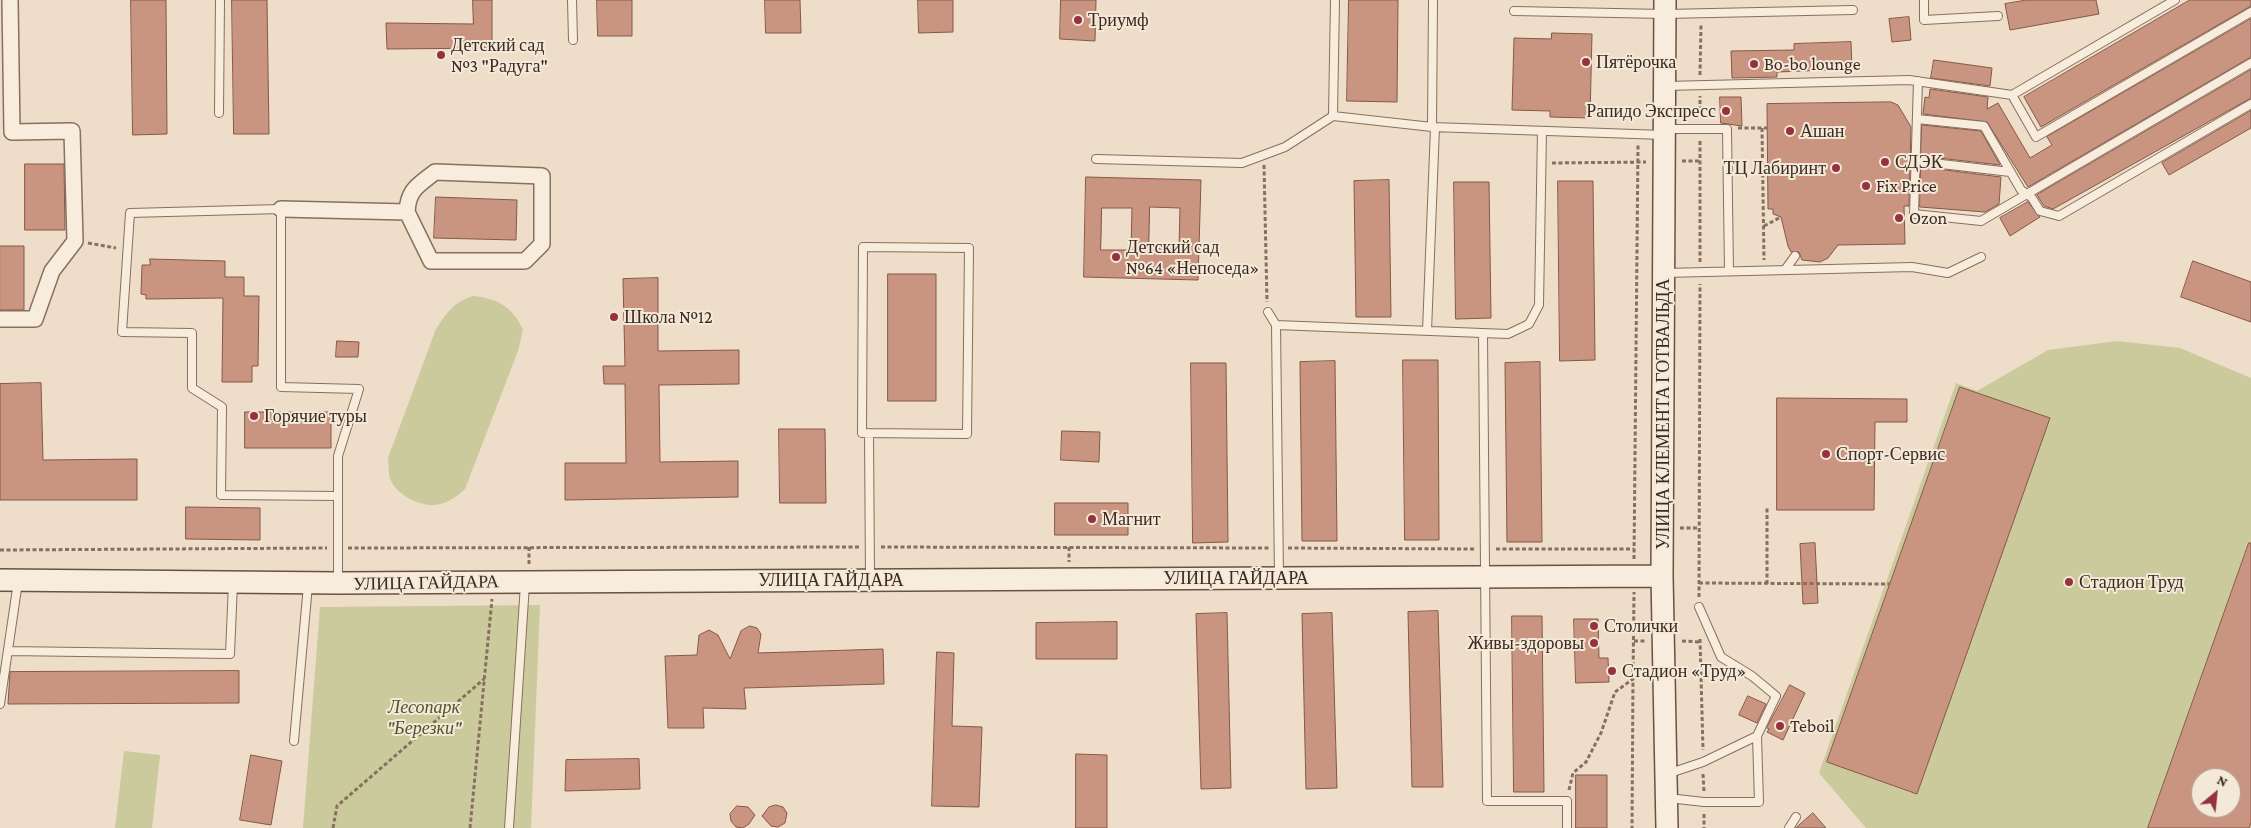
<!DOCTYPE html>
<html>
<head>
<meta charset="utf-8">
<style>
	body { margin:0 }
	#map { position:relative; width:2251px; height:828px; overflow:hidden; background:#edddc9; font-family:"Crimson Pro",serif }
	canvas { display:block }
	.north { position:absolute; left:2191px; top:768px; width:50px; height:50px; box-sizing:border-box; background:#f4e9d8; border:1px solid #aa9d8f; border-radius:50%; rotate:28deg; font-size:14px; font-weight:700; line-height:20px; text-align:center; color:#3a2a21 }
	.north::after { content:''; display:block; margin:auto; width:18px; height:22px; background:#94323f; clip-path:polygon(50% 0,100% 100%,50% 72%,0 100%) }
</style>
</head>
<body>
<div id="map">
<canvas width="2251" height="828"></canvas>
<div class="north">N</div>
</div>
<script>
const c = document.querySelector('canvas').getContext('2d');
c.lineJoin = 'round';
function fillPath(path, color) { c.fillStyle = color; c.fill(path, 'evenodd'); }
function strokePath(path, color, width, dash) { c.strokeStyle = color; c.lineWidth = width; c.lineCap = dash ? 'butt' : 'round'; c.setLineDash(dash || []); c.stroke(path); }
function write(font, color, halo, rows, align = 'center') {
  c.font = font + ' "Crimson Pro",serif'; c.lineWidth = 4; c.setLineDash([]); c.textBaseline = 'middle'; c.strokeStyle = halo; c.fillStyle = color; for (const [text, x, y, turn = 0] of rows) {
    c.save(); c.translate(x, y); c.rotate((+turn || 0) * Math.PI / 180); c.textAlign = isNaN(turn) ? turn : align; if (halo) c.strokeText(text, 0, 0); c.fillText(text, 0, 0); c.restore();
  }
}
fillPath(new Path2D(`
	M473 296C497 298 513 307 523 330L518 351 465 489C445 508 428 510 405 496 399 492 392 485 390 478 388 472 389 464 388 458L436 329C447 312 454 302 473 296Z
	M2117 341 2180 348 2251 378V828H1866L1819 773 1956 383 1977 391 2048 350ZM2201 778H2231V808H2201Z
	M540 605 531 828H303L320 607Z
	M124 751 160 755 152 828H115Z`), '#cbca9d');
const building = new Path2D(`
	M131 0H166L167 134 133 135Z
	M232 0H267L269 134H234Z
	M473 0H492V48L387 49 386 23 473 24Z
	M597 0H632V36H598Z
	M765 0H800L801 33H766Z
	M918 0H953V32L919 33Z
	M1061 0H1096L1095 41 1060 39Z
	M1349 0H1398L1397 102 1347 101Z
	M2027 0H2096L2099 14 2010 30 2005 4Z
	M2190 0H2251V6L2041 127 2024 97Z
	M1909 17 1911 40 1892 42 1889 19Z
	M2251 19V57L2028 187 1987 122 1923 114 1925 97 1929 98 1930 89 1988 97 1987 109 1998 103 2030 158 2052 145 2047 137Z
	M1552 33 1592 34 1590 118 1550 117V111L1512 110 1514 38 1551 39Z
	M1851 42 1852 69 1777 72V77L1732 78 1731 51 1794 50V44Z
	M1934 60 1992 68 1990 86 1931 78Z
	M2251 70V98L2053 209 2044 206 2037 195Z
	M1720 97H1741L1742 126 1721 123Z
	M1891 102 1898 105 1911 127 1909 206H1904L1905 244 1838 245 1828 258 1820 262 1802 260 1799 252H1791L1788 246 1781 217 1773 214V209H1768L1767 104Z
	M2251 111V128L2169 175 2162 163Z
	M1922 125 1981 131 2000 165 1921 156Z
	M25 164H64L65 230H25Z
	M1921 167 2001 177 1999 204 1985 212 1920 207Z
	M1086 177 1201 180 1198 280 1084 277ZM1150 207 1180 208 1179 249 1149 248ZM1102 208H1132L1131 250H1101Z
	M1389 180 1391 317H1356L1354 181Z
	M1558 181H1593L1595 360 1560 361Z
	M1454 182H1489L1491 318 1456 319Z
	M436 197 517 200 516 240 434 238Z
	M2028 202 2040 217 2010 236 2000 218Z
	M0 246H24V310H0Z
	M150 259 225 261V277H244V296H259L258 366H252V382H222L223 298 146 299V295L141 294 142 265H150Z
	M2193 261 2251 282V322L2181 297Z
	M888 274H936V401H888Z
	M658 278V351L739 350V384L659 385 660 462 738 461V497L565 500V463H626L625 384H604L603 366H625L623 279Z
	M337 341 359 342 358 357H336Z
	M1403 360H1438L1439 540H1405Z
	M1335 361 1337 541H1302L1300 362Z
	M1540 362 1542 542H1507L1505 363Z
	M1191 363H1226L1228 542 1193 543Z
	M41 383 43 460 137 459V500H0V384Z
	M1960 387 2050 418 1917 794 1827 762Z
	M1777 398 1907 399V422H1875L1874 510H1777Z
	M245 412H331V448H245Z
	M779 429H825L826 503H780Z
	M1062 431 1100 432 1099 462 1061 460Z
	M1055 503H1128V535H1055Z
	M186 507 260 508V540L186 539Z
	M1815 543 1818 603 1803 604 1800 544Z
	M2249 543H2251V823L2249 828H2148ZM2201 778H2231V808H2201Z
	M1438 611 1443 787H1412L1408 612Z
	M1227 613 1231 788 1201 789 1196 614Z
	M1332 613 1337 788 1306 789 1302 614Z
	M1512 616H1542L1544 792H1514Z
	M1574 619H1598L1599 658H1608L1609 682 1576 683Z
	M1117 622V659H1036V623Z
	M750 626 757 628 761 634 758 653 883 649 884 684 744 688 746 709 703 708 704 728H668L665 656 697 655 699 635 709 630 718 635 730 659 741 631Z
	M937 652 954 653 952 726 982 727 979 807 932 806Z
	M239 671V703L8 704 10 672Z
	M1790 685 1805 693 1783 740 1767 732 1769 729 1767 728Z
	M1748 696 1766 704 1757 723 1739 715Z
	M1076 754 1107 755V828H1076Z
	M251 755 282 761 271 825 240 820Z
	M639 759 640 789 565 791 566 760Z
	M1576 775H1607V828H1576Z
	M776 805 783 807 787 813 785 823 778 827 771 826 762 816 769 807Z
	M737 806 748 807 755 815 749 824 743 828 736 827 731 821 730 814Z
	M1813 813 1826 828H1796Z`);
fillPath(building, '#c99581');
strokePath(building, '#865746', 1);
const lane = new Path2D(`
	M572 0 573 40
	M1335 0 1333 116 1432 127
	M1433 0 1432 127 1663 135
	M1924 0V20L1998 16
	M1514 11 1665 14 1853 10
	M2251 63 2027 194 2032 198 2040 211 2059 216 2251 104
	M1666 86 1909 80 2012 95 2175 0
	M2012 95 2036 137 2251 12
	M219 113 220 0
	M1917 119 1984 126 2021 190 2027 194 1981 221 1914 214 1918 81
	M1666 129H1727L1729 271
	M1096 159 1242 163 1285 147 1333 116
	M1916 161 2010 172
	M863 247 969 248 967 434 862 433Z
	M1785 270 1795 256
	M1665 273 1912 267 1948 273 1981 257
	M1268 312 1276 325 1508 334 1529 324 1539 305 1542 131
	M1276 325 1279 576
	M1427 331 1435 127
	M1483 333 1487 801H1567V828
	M869 433 870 578
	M338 496 221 495 222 407 192 388V333L122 332 130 213 281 209V387L359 389 338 456V582
	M8 651 230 654 233 583
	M0 704 18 582
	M294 741 308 585
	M1667 774 1703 762 1757 736 1776 696 1752 676 1721 657 1699 607
	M1668 798 1704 802H1759L1757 736
	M509 828 525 584
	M1789 828 1796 817`);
const street = new Path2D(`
	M435 172 542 176V244L525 261H431L407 212C408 189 419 185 435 172Z
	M281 209 407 212
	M0 319H35L52 271 75 241 72 131 12 132 10 0`);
const secondary = new Path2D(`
	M1665 0 1662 576 1667 828
	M0 580 338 583 1662 576`);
strokePath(lane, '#886f5f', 10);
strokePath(street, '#886f5f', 18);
strokePath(secondary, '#6a5142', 24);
strokePath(new Path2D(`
	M1700 75 1701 24
	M1700 117V96
	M1738 128H1767
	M1762 128 1764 260
	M1682 161H1700
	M1552 163 1646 162
	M1264 165 1267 302
	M1764 226 1781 217
	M88 243 116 248
	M1700 262V139
	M1680 528H1699
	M529 547V565
	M881 547 1269 548
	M1069 547V562
	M348 548 859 547
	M1288 548 1474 549
	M1496 549H1634
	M0 550 327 548
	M1634 559 1638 145
	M1699 583 1890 584
	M1767 584V506
	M1699 597 1700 284
	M1700 639 1703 750
	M1634 641H1646
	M1682 641 1700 642
	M1633 679 1634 592
	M1703 774 1704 792
	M1569 790 1573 773 1586 762 1601 733 1615 692 1633 679 1632 828
	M1704 814V828
	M333 828 337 806 484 679
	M470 828 492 599`), '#886f5f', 3, [4, 2.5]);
strokePath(lane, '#f8ecdc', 8);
strokePath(street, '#f8ecdc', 15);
strokePath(secondary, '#f8ecdc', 21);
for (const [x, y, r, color] of [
	[1078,20,5,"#94323f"],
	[441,55,5,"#94323f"],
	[1586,62,5,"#94323f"],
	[1754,64,5,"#94323f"],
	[1726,111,5,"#94323f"],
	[1790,131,5,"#94323f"],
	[1885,162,5,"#94323f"],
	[1836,168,5,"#94323f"],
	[1866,186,5,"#94323f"],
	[1899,218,5,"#94323f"],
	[1116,257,5,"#94323f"],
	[614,317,5,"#94323f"],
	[254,416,5,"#94323f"],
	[1826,454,5,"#94323f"],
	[1092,519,5,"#94323f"],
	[2069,582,5,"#94323f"],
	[1594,626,5,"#94323f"],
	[1594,643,5,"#94323f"],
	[1612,671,5,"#94323f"],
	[1780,726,5,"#94323f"]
]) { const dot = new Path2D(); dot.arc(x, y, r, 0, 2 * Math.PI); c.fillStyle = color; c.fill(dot); strokePath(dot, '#f4e9d8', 2); }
write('18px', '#3a2a21', '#f4e9d8', [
	["Триумф",1088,20],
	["Детский сад",451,45],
	["№3 \"Радуга\"",451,66],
	["Пятёрочка",1596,62],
	["Bo-bo lounge",1764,64],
	["Рапидо Экспресс",1716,111,"right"],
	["Ашан",1800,131],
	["СДЭК",1895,162],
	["ТЦ Лабиринт",1826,168,"right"],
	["Fix Price",1876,186],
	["Ozon",1909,218],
	["Детский сад",1126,247],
	["№64 «Непоседа»",1126,268],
	["Школа №12",624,317],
	["Горячие туры",264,416],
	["Спорт-Сервис",1836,454],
	["Магнит",1102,519],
	["Стадион Труд",2079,582],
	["Столички",1604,626],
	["Живы-здоровы",1584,643,"right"],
	["Стадион «Труд»",1622,671],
	["Teboil",1790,726]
], 'left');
write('18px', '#3a2a21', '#f4e9d8', [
	["УЛИЦА КЛЕМЕНТА ГОТВАЛЬДА",1663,414,-90],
	["УЛИЦА ГАЙДАРА",1236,578],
	["УЛИЦА ГАЙДАРА",831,580],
	["УЛИЦА ГАЙДАРА",426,583,-1]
]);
write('italic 18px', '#505529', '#f4e9d8', [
	["Лесопарк",424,707],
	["\"Березки\"",424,728]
]);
</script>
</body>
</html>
